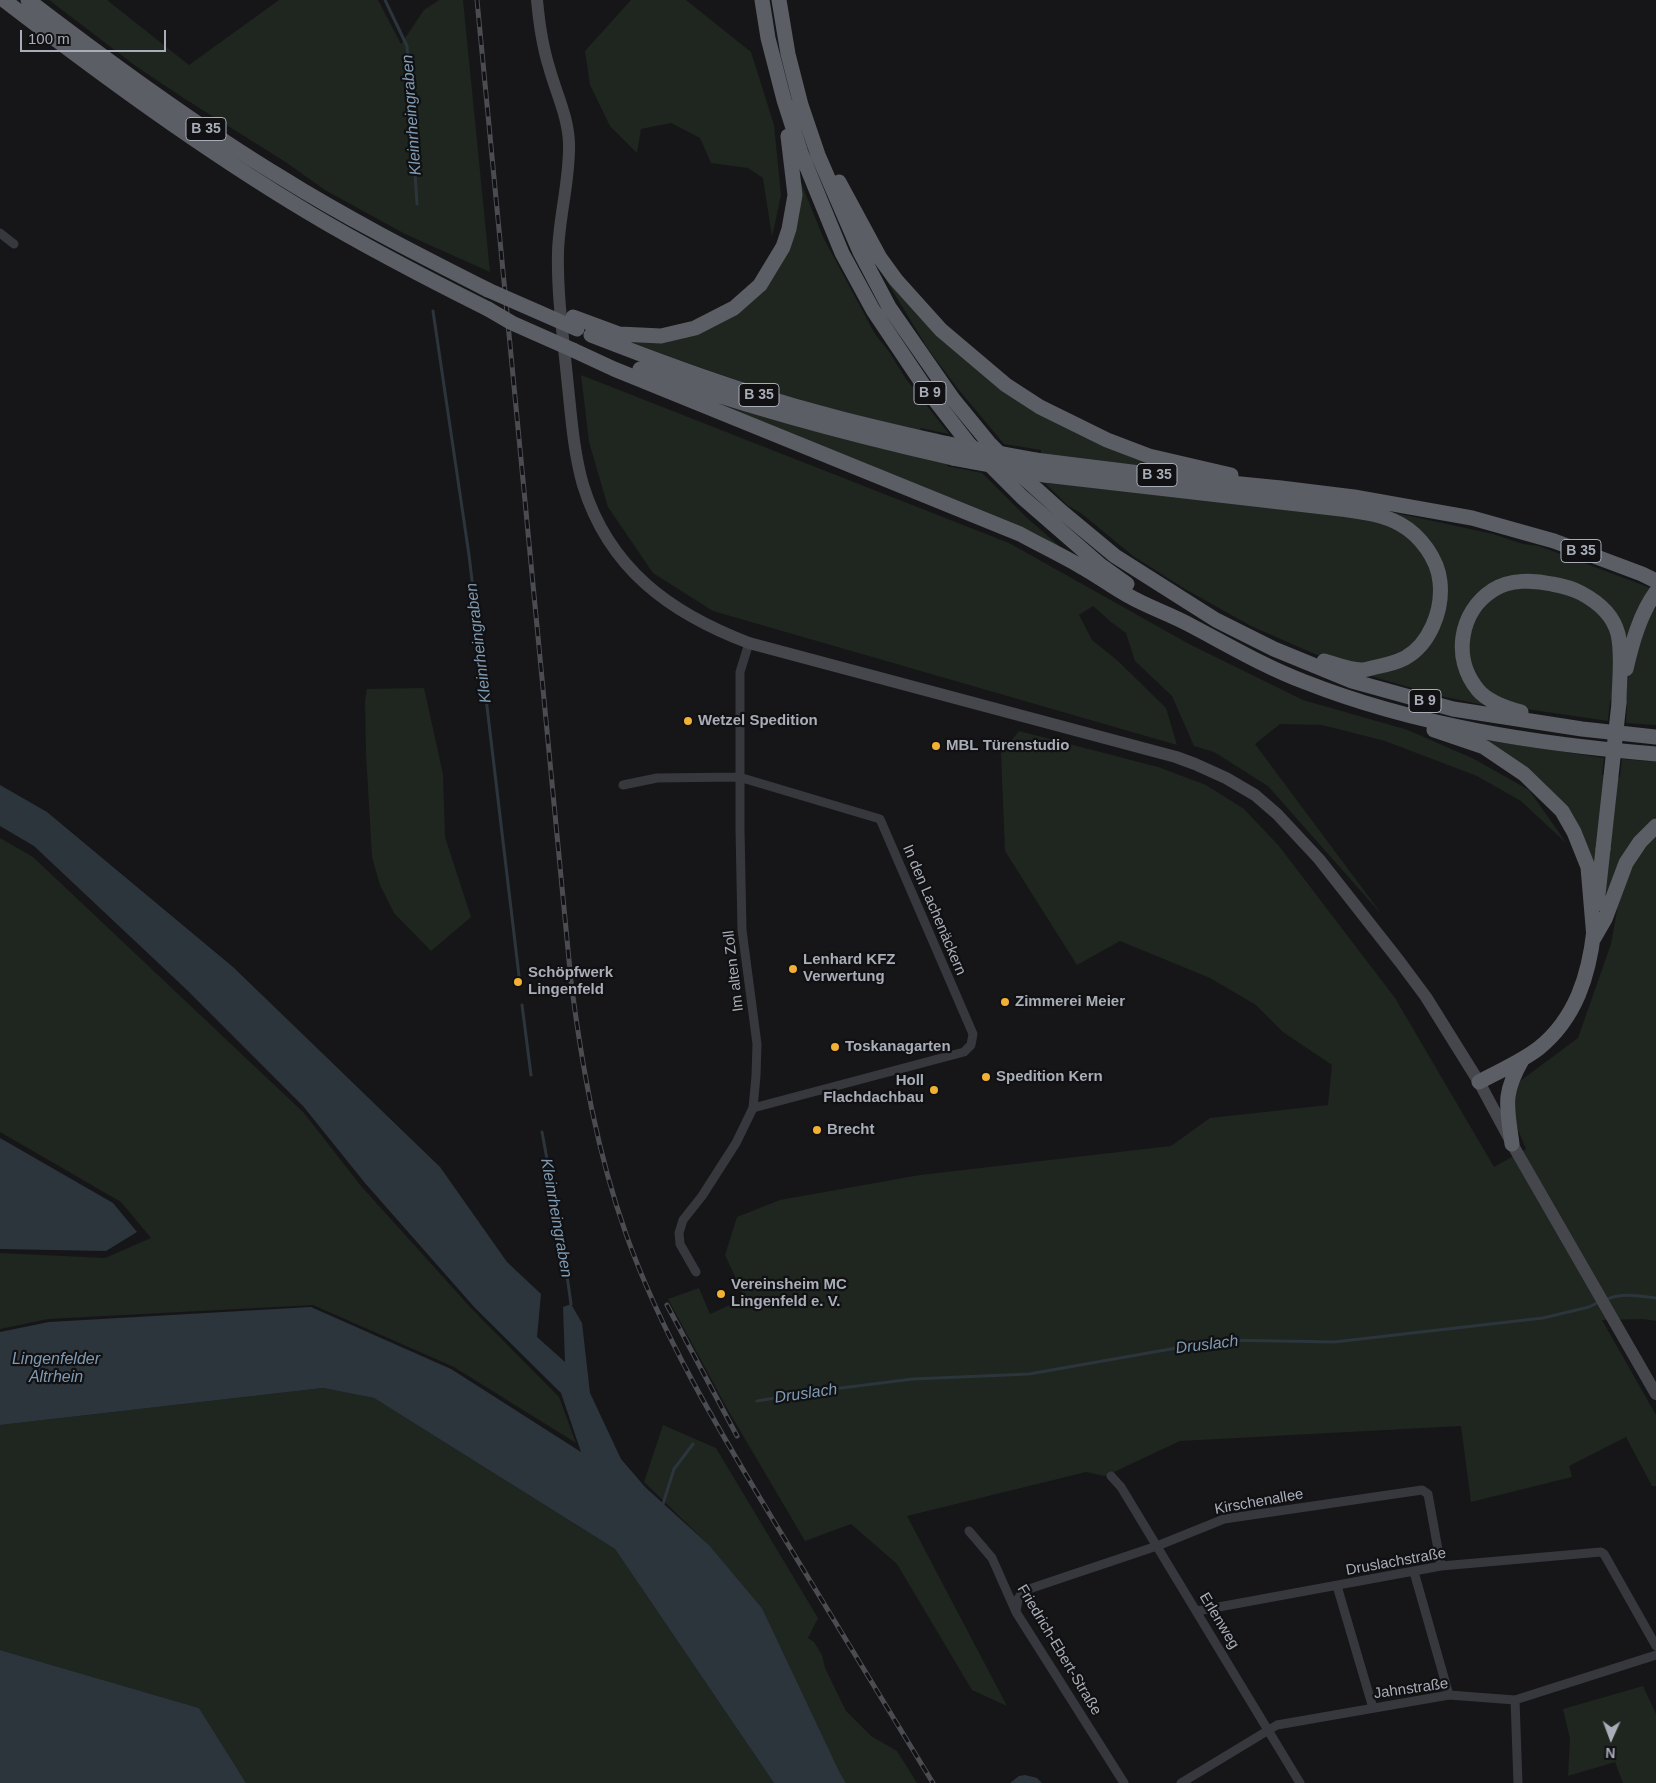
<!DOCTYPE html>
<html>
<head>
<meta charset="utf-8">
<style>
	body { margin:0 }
	#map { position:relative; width:1656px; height:1783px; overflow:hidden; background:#161618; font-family:Arial,sans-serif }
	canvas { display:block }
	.north { position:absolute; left:1586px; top:1713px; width:50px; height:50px; -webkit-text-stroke:4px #111113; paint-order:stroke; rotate:182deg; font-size:14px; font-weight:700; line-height:20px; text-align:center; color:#a8adb8 }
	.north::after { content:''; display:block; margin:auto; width:18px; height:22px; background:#a8adb8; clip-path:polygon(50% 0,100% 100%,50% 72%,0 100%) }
	.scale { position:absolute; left:20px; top:30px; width:146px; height:22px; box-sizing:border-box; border:2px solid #a8adb8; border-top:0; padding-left:6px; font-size:15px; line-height:18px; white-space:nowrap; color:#a8adb8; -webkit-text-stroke:4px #111113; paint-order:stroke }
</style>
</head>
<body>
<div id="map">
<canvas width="1656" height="1783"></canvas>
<div class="north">N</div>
<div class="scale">100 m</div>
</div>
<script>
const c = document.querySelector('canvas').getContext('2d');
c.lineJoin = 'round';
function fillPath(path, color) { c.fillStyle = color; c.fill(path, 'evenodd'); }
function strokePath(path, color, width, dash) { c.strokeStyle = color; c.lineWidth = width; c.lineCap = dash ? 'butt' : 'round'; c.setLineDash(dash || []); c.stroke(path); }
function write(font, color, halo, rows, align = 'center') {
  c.font = font + ' Arial,sans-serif'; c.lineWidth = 4.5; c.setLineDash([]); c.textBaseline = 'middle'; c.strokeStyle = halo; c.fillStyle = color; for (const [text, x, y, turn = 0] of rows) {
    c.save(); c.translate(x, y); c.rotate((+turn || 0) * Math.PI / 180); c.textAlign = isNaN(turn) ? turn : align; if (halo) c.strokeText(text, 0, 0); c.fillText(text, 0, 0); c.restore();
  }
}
fillPath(new Path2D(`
	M49 0H107L189 65 279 0H378L401 44 424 10 439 0H463L490 272 405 234 325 190 284 161 185 99 137 67Z
	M631 0H686L751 52 774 125 781 195 772 237 763 178 748 168 711 163 700 138 671 123 641 129 637 153 610 126 590 85 585 51Z
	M800 180 823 237 875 334 890 353 906 379 949 434 921 428 920 431C816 407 720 377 621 338L658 341 763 288Z
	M875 262 972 364 1176 469V471L1041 454V450L1004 444 958 389 928 349Z
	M581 375 1009 543 1189 644 1303 700 1408 730 1474 759 1529 790 1567 844 1521 801 1477 776 1385 741 1322 725 1280 724 1255 744 1383 916 1268 786 1214 752 1194 746 1172 696 1135 661 1126 633 1111 622 1093 606 1079 615 1092 640 1118 661 1166 708 1177 745 713 611 653 573 608 507 589 442Z
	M669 386 948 463 947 466 982 473 1026 517 1066 552Z
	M1043 481 1344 513 1397 528 1426 554 1436 590 1427 628 1410 648 1374 665 1335 661 1317 655 1251 626 1185 589 1133 556 1082 514 1067 505Z
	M1387 511 1493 534 1523 544 1539 546 1656 590 1627 643 1608 607 1510 578 1458 632 1488 706 1436 695 1364 674 1418 654 1442 572Z
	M1549 585 1598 609 1615 639 1612 701H1610L1608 721 1519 708 1493 698 1468 666 1470 624 1499 591Z
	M1656 608V725L1626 723 1627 702H1624L1632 656 1651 609 1655 610Z
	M424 688 443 774 445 837 471 917 431 951 394 913 380 885 372 857 366 753 365 701 367 689Z
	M1019 731 1158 767 1206 785 1244 809 1279 846 1395 998 1494 1167 1526 1149 1516 1125 1511 1099 1516 1084 1578 1038 1611 944 1621 889 1641 851 1656 834V1321L1643 1319 1602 1320 1656 1415V1486H1652L1626 1437 1569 1466 1572 1477 1471 1502 1461 1426 1180 1441 1116 1471 1109 1477 1086 1472 907 1516 1007 1706 972 1690 897 1564 851 1524 805 1541 728 1410 668 1299 699 1288 710 1314 745 1298 725 1255 737 1217 780 1200 920 1175 1171 1146 1210 1118 1328 1105 1332 1065 1283 1032 1256 1005 1210 978 1120 941 1077 965 1005 851 1001 753Z
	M1484 740 1604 758 1602 775H1605L1595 866 1586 843Z
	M1622 759 1656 762V817L1642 832 1604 906 1617 778 1620 777Z
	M0 838 33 857 304 1113 361 1186 471 1308 559 1397 576 1443 454 1367 313 1305 48 1319 0 1329V1253L105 1258 151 1238 121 1202 0 1132Z
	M323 1388 374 1398 615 1549 774 1783H246L199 1708 0 1650V1425Z
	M663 1425 716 1448 818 1618 808 1638 814 1642 822 1655 825 1668 846 1711 871 1736 897 1751 917 1783H846L840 1773 762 1608 709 1545 644 1482Z
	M1643 1686 1656 1714V1783H1623L1615 1762 1568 1776 1570 1739 1563 1709Z`), '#1e261f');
fillPath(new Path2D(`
	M0 785 47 812 233 967 440 1167 507 1262 541 1294 537 1337 565 1362 563 1307 571 1304 582 1323 590 1393 621 1459 645 1487 709 1545 762 1608 840 1773 846 1783H774L615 1549 374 1398 323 1388 0 1425V1332L49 1322 311 1307 451 1369 581 1452 561 1393 475 1308 365 1183 303 1106 187 990 34 846 0 826Z
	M0 1138 113 1203 137 1232 106 1251 0 1249Z
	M0 1650 199 1708 246 1783H0Z
	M1025 1775 1037 1778 1042 1783H1010L1019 1776Z`), '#2c353c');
strokePath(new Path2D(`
	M385 0 407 46 417 204
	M433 311 469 555 519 976
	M522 1005 531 1075
	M542 1132 562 1241 571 1304
	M1605 1300C1622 1292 1638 1296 1656 1298
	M757 1401 817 1391 913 1379 1029 1374 1222 1340 1334 1342 1543 1318 1589 1307 1599 1302
	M663 1504 674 1469 693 1444`), '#2c353c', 3);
strokePath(new Path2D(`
	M0 233 14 244
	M623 785 657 778 739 777 880 819 973 1034 971 1045 964 1052 753 1108
	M696 1272 680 1244 679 1233 683 1220 702 1196 736 1143 753 1108 756 1076 757 1044 742 930 740 829V672L749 643
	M1111 1476 1121 1487 1300 1783
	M969 1531 992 1558 1016 1612 1124 1783
	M1414 1572 1449 1695
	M1337 1586 1373 1708
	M1197 1611 1441 1566 1601 1552 1604 1554 1656 1646
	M1016 1612 1018 1599 1023 1591 1157 1546 1224 1519 1422 1490 1428 1494 1441 1566
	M1515 1700 1518 1783
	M1181 1783 1277 1725 1449 1695 1515 1700 1656 1655`), '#37383d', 9);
strokePath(new Path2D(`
	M537 0C539 22 542 45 549 67 556 93 568 116 569 143 570 180 559 216 558 252 557 294 563 335 567 377 571 413 573 450 583 485 609 569 670 613 749 643L1176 757 1195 764 1226 778 1255 795 1277 814 1319 859 1400 962 1426 997 1479 1082 1515 1149 1656 1394`), '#45474d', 12);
strokePath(new Path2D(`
	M4 0C103 76 204 150 311 214 368 248 428 279 488 309
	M28 0C109 62 192 123 279 176 346 218 417 254 488 290
	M762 0 768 38 784 100 801 153 842 253 873 310 924 386 969 444 1022 497 1099 564 1127 584
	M779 0 788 54 801 105 818 155 860 252 889 307 953 399 989 443 1022 476 1062 512 1115 556 1216 620 1274 649 1352 681 1453 709 1582 729 1656 737
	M839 182 880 258 896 280 941 330 1006 385 1040 407 1107 440 1149 456 1231 475
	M573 317 619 334 661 336 695 328 734 308 760 285 783 247 789 229 795 195 788 136
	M591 335C645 356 698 376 752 393 816 414 883 429 948 444
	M573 350 614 369 1020 534C1040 545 1061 555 1080 566 1097 575 1112 587 1129 596 1148 607 1170 614 1190 625 1228 645 1265 667 1305 682 1417 726 1537 744 1656 754
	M640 369C742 406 847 434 953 458
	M1035 460 1180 478 1281 488 1354 497 1472 518 1554 541 1642 574 1656 581
	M1045 475 1341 509C1362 512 1382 514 1400 524 1420 535 1438 559 1440 582 1443 610 1430 644 1405 658 1395 663 1386 665 1376 667 1371 668 1365 670 1361 670 1349 670 1335 664 1324 661
	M1626 669C1632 643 1640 614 1656 592
	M1521 712C1506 708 1488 702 1478 690 1452 659 1459 612 1493 590 1510 579 1534 580 1552 584 1563 586 1572 588 1581 593 1598 602 1613 614 1618 634 1623 656 1619 681 1619 703
	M1434 730 1484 747 1524 774 1562 811 1574 832 1588 867 1594 938
	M1597 904 1603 849
	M1594 938 1605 919 1626 863 1640 842 1656 826
	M1479 1082C1499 1071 1521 1062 1539 1048 1576 1018 1589 975 1594 930
	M1512 1144C1507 1106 1502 1095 1522 1060`), '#5b5e65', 15);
const rail = new Path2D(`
	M477 0 571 981C582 1067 597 1152 626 1234 662 1336 719 1430 775 1523 828 1610 880 1696 933 1783
	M667 1305 737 1436`);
strokePath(rail, '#4a4c52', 5);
strokePath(rail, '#111113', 3, [9]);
strokePath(new Path2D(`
	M488 290 577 329
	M488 309 512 323 573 350
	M948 444 1035 460
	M953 458 1045 475
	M1603 849 1619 703`), '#5b5e65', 15);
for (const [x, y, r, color] of [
	[688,721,5,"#f2b134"],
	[936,746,5,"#f2b134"],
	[793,969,5,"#f2b134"],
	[518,982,5,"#f2b134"],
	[1005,1002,5,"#f2b134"],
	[835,1047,5,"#f2b134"],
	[986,1077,5,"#f2b134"],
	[934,1090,5,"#f2b134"],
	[817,1130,5,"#f2b134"],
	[721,1294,5,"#f2b134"]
]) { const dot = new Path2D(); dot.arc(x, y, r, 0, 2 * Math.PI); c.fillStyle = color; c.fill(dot); strokePath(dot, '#111113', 2); }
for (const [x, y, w] of [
	[206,129,40],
	[930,393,32],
	[759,395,40],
	[1157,475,40],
	[1581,551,40],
	[1425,701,32]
]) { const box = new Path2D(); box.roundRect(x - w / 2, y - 11.5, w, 23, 4); c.fillStyle = '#111113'; c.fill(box); strokePath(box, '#a8adb8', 1); }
write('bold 14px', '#a8adb8', null, [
	["B 35",206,129],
	["B 9",930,393],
	["B 35",759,395],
	["B 35",1157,475],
	["B 35",1581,551],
	["B 9",1425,701]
]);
write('bold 15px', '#a8adb8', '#111113', [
	["Wetzel Spedition",698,721],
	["MBL Türenstudio",946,746],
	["Lenhard KFZ",803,960],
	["Verwertung",803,977],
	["Schöpfwerk",528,973],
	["Lingenfeld",528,990],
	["Zimmerei Meier",1015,1002],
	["Toskanagarten",845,1047],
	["Spedition Kern",996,1077],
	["Holl",924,1081,"right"],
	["Flachdachbau",924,1098,"right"],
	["Brecht",827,1130],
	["Vereinsheim MC",731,1285],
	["Lingenfeld e. V.",731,1302]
], 'left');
write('15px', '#a8adb8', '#111113', [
	["In den Lachenäckern",934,910,67],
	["Im alten Zoll",734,971,-97],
	["Kirschenallee",1259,1502,-10],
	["Druslachstraße",1396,1562,-10],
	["Erlenweg",1219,1621,59],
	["Friedrich-Ebert-Straße",1059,1650,59],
	["Jahnstraße",1411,1689,-8]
]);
write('italic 16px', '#7f9bb3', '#111113', [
	["Kleinrheingraben",412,115,-94],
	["Kleinrheingraben",479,643,-97],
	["Kleinrheingraben",556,1218,80],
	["Druslach",1207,1345,-7],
	["Lingenfelder",56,1360],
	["Altrhein",56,1378],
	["Druslach",806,1394,-8]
]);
</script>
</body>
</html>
